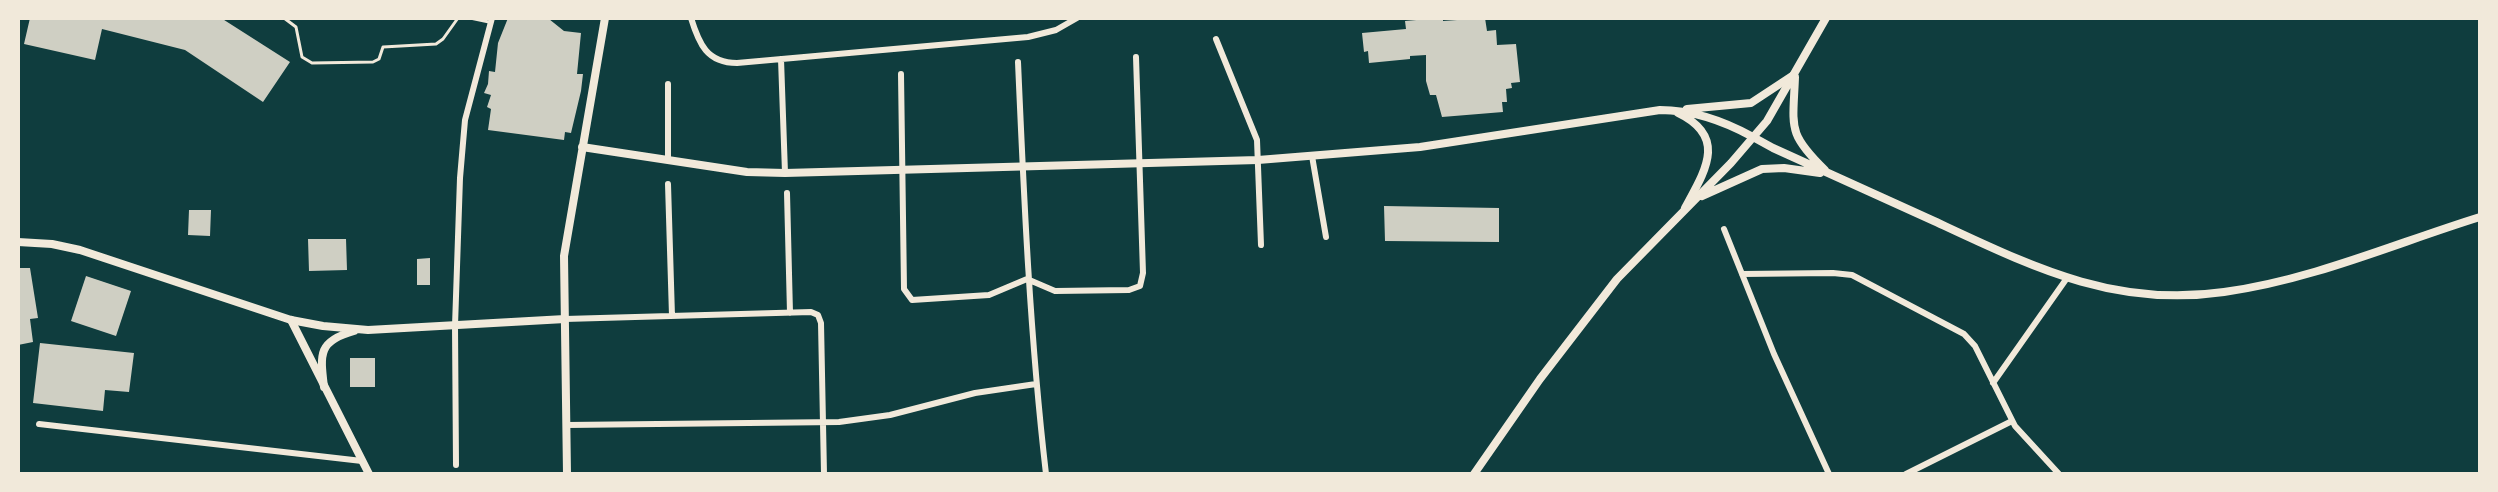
<!DOCTYPE html>
<html>
<head>
<meta charset="utf-8">
<style>
	body { margin:0 }
	#map { position:relative; width:2498px; height:492px; overflow:hidden; background:#0f3d3e; font-family:Raleway,sans-serif }
	canvas { display:block }
	.frame { position:absolute; inset:0; border:20px solid #f1e9da; pointer-events:none }
</style>
</head>
<body>
<div id="map">
<canvas width="2498" height="492"></canvas>
<div class="frame"></div>
</div>
<script>
const c = document.querySelector('canvas').getContext('2d');
c.lineJoin = 'round';
function fillPath(path, color) { c.fillStyle = color; c.fill(path, 'evenodd'); }
function strokePath(path, color, width, dash) { c.strokeStyle = color; c.lineWidth = width; c.lineCap = dash ? 'butt' : 'round'; c.setLineDash(dash || []); c.stroke(path); }
fillPath(new Path2D(`
	M30 18H221L290 62 263 102 185 50 102 29 95 60 24 44Z
	M508 18 549 19 564 31 581 33 577 74H583L581 91 571 133 565 132 564 140 488 130 491 109 487 107 491 95 484 93 488 84 489 71 495 72 498 43Z
	M1439 18H1443V21L1485 18 1487 31 1496 30 1497 45 1516 44 1520 82 1511 83 1512 88 1506 89 1507 102H1502L1503 112 1442 117 1436 95H1430L1426 81V55L1410 56V59L1369 63 1368 51 1364 52 1362 33 1406 29 1405 21Z
	M1384 206 1499 208V242L1385 241Z
	M189 210H211L210 236 188 235Z
	M308 239H346L347 270 309 271Z
	M430 258V285H417V259Z
	M18 268H30L38 318 30 319 33 342 18 345Z
	M86 276 131 291 116 336 71 321Z
	M40 343 134 353 129 392 105 390 103 411 33 403Z
	M350 358H375V387H350Z`), '#cfcfc3');
strokePath(new Path2D(`
	M284 18 296 27 302 57 312 63 373 62 379 59 383 47 436 44 443 39 458 18
	M470 18 489 22`), '#f1e9da', 3);
strokePath(new Path2D(`
	M691 18C699 44 707 63 737 63L1028 37 1056 30 1077 18
	M1216 39 1257 140 1261 245
	M781 59 785 173
	M1018 62C1024 200 1030 337 1046 474
	M901 74 904 289 912 300 989 295 1027 279 1055 291 1129 290 1140 286 1143 273 1136 57
	M668 84V160
	M1312 156 1326 237
	M668 184 672 316
	M787 193 790 313
	M1724 229 1774 354 1829 474
	M1742 274 1833 273 1852 275 1964 334 1975 346 2015 426 2059 474
	M565 319 811 312 818 315 821 323 824 474
	M1993 383 2067 278
	M39 424 362 461
	M567 425 839 422 890 415 975 393 1036 384
	M456 465 455 326 460 178 465 120 492 18
	M1906 474 2012 421`), '#f1e9da', 6);
strokePath(new Path2D(`
	M1687 109 1751 103 1792 76
	M1678 113C1728 137 1705 171 1685 208
	M582 147 747 172 785 173 1258 160 1420 147 1660 110C1693 110 1724 121 1753 137
	M291 320 369 474
	M567 474 564 256 605 18`), '#f1e9da', 8);
strokePath(new Path2D(`
	M1795 77C1793 128 1787 133 1825 170
	M1753 137 1773 148C1827 173 1881 197 1934 221 2031 266 2113 308 2224 292 2312 280 2396 243 2480 217
	M1702 196 1762 169 1784 168 1820 173
	M18 242 52 244 80 250 291 320 323 326 368 330 565 319
	M324 387C320 354 318 341 354 331
	M1474 474 1540 379 1617 279 1731 163 1767 121 1826 18`), '#f1e9da', 8);
</script>
</body>
</html>
